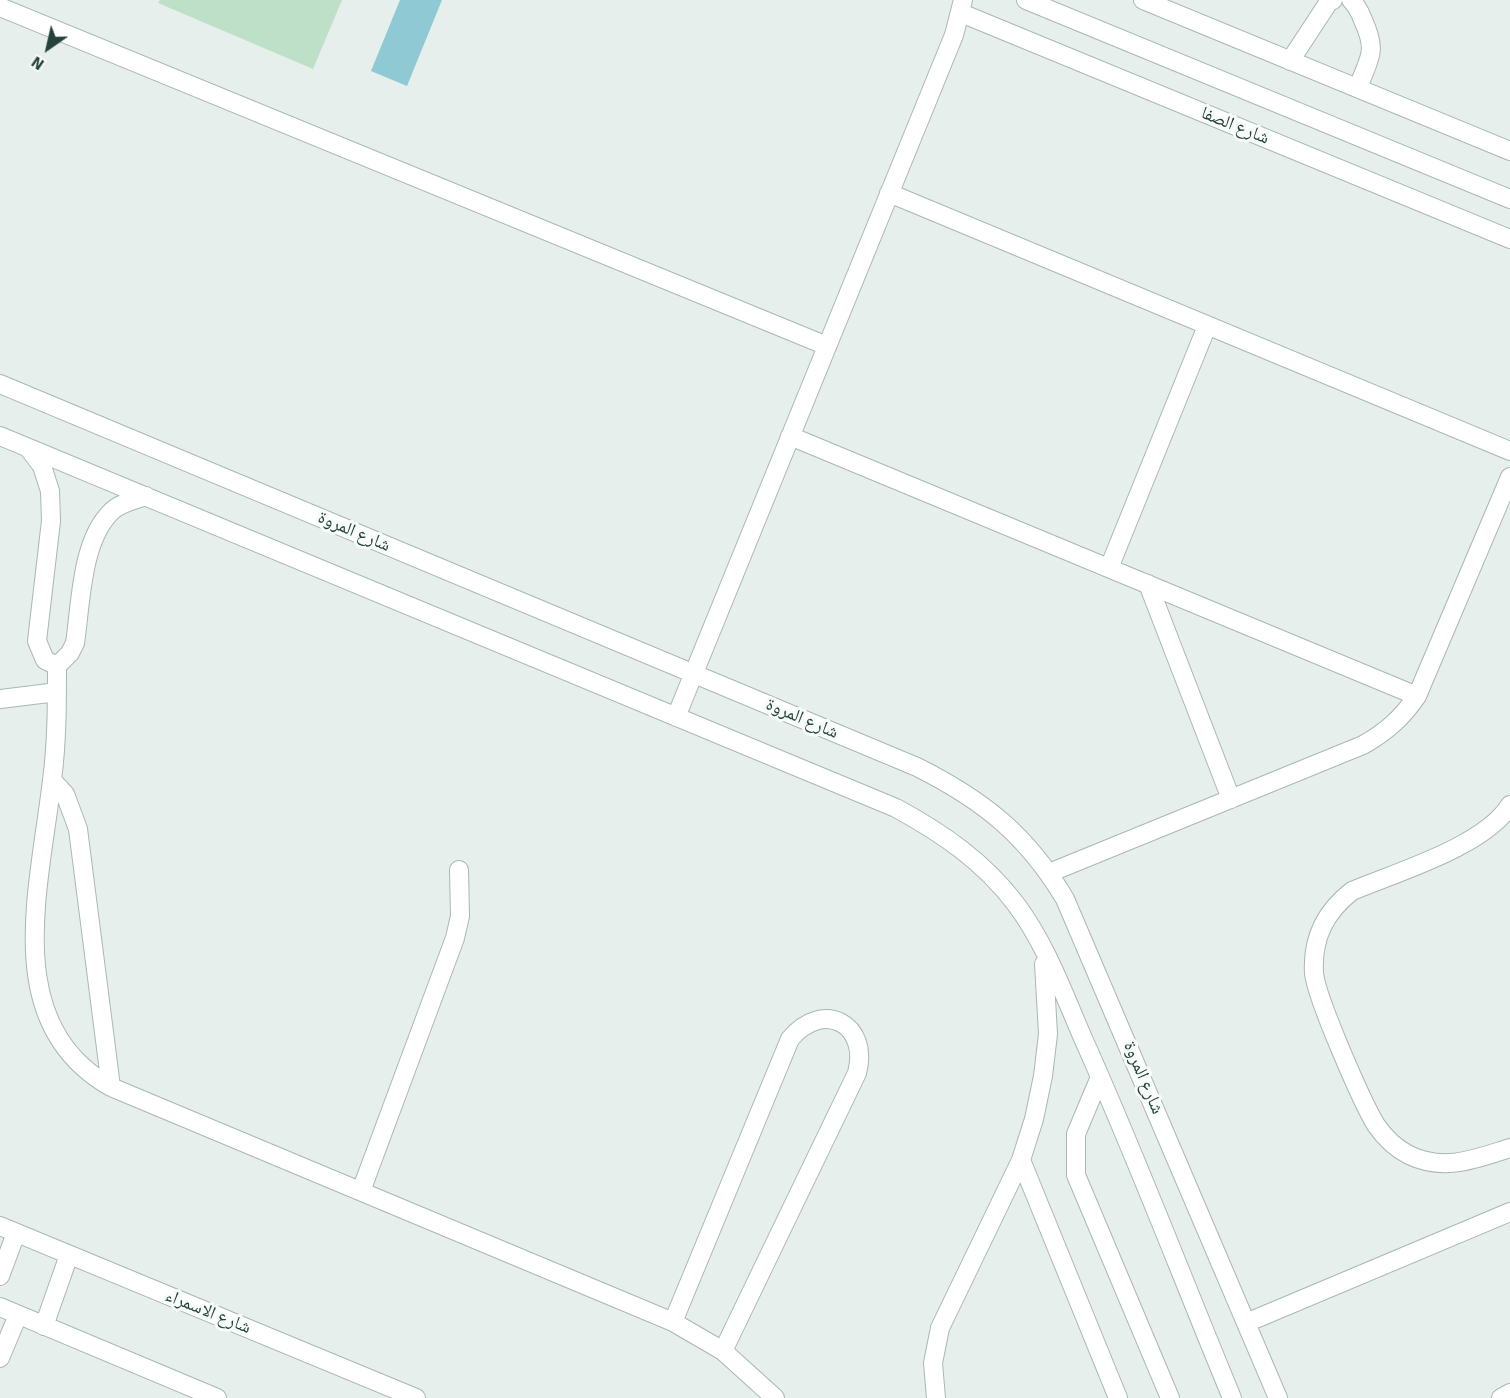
<!DOCTYPE html>
<html>
<head>
<meta charset="utf-8">
<style>
	body { margin:0 }
	#map { position:relative; width:1510px; height:1398px; overflow:hidden; background:#e6efeb; font-family:Signika,sans-serif }
	canvas { display:block }
	.north { position:absolute; left:18px; top:18px; width:60px; height:60px; -webkit-text-stroke:4px #f7fbf9; paint-order:stroke; rotate:214deg; font-size:16px; font-weight:700; line-height:24px; text-align:center; color:#24423a }
	.north::after { content:''; display:block; margin:auto; width:21px; height:27px; background:#24423a; clip-path:polygon(50% 0,100% 100%,50% 72%,0 100%) }
</style>
</head>
<body>
<div id="map">
<canvas width="1510" height="1398"></canvas>
<div class="north">N</div>
</div>
<script>
const c = document.querySelector('canvas').getContext('2d');
c.lineJoin = 'round';
function fillPath(path, color) { c.fillStyle = color; c.fill(path, 'evenodd'); }
function strokePath(path, color, width, dash) { c.strokeStyle = color; c.lineWidth = width; c.lineCap = dash ? 'butt' : 'round'; c.setLineDash(dash || []); c.stroke(path); }
function write(font, color, halo, rows, align = 'center') {
  c.font = font + ' Signika,"Noto Naskh Arabic",sans-serif'; c.lineWidth = 6; c.setLineDash([]); c.textBaseline = 'middle'; c.strokeStyle = halo; c.fillStyle = color; for (const [text, x, y, turn = 0] of rows) {
    c.save(); c.translate(x, y); c.rotate((+turn || 0) * Math.PI / 180); c.textAlign = isNaN(turn) ? turn : align; if (halo) c.strokeText(text, 0, 0); c.fillText(text, 0, 0); c.restore();
  }
}
fillPath(new Path2D(`
	M160 0H342L313 69 158 3Z`), '#bfe0c8');
fillPath(new Path2D(`
	M400 0H442L407 86 371 71Z`), '#8ec9d4');
const minor = new Path2D(`
	M1026 0 1510 199
	M1143 0 1510 151
	M1351 0C1357 6 1360 12 1363 20 1378 53 1369 57 1358 88
	M0 7 827 346
	M961 13 1510 239
	M1290 61 1328 3 1333 0
	M889 193 1510 451
	M0 384 917 767C983 800 1027 835 1065 899L1278 1398
	M0 436 896 808C942 833 983 861 1015 903 1047 945 1065 998 1086 1045 1138 1161 1183 1280 1232 1398
	M790 436 1417 696
	M29 449 42 466 50 491 51 521 37 641 45 660 57 666
	M146 496C135 500 120 503 112 511 81 540 81 603 75 643L70 653 57 666C57 703 57 743 52 780 39 892 0 1024 111 1087L673 1322 723 1351 775 1398
	M1109 568 1207 326
	M1148 584 1231 799
	M0 699 57 692
	M676 717 954 35 963 0
	M52 780 65 794 78 829 111 1087
	M1510 805C1485 846 1397 872 1352 891 1325 912 1312 938 1314 973 1316 997 1362 1102 1376 1125 1385 1138 1395 1148 1409 1155 1444 1172 1475 1159 1510 1148
	M1049 873 1363 745C1386 732 1402 718 1417 696L1510 477
	M1100 1077 1076 1134V1175L1170 1398
	M1021 1160 1118 1398
	M361 1191 455 938 460 916 459 870
	M0 1226 416 1398
	M0 1276 16 1233
	M0 1307 217 1398
	M673 1322 790 1039C823 999 870 1024 857 1073L723 1351
	M1246 1323 1510 1212
	M44 1326 69 1255
	M0 1358 18 1315
	M936 1398 933 1363 940 1328 1021 1160 1034 1119 1043 1076 1048 1034 1044 964
	M1501 1398 1510 1393`);
strokePath(minor, '#a8b8b2', 20);
strokePath(minor, '#fff', 18);
write('18px', '#24423a', '#f7fbf9', [
	["شارع الصفا",1235,126,22],
	["شارع المروة",354,532,23],
	["شارع المروة",802,719,23],
	["شارع المروة",1143,1078,67],
	["شارع الاسمراء",208,1312,22]
]);
</script>
</body>
</html>
